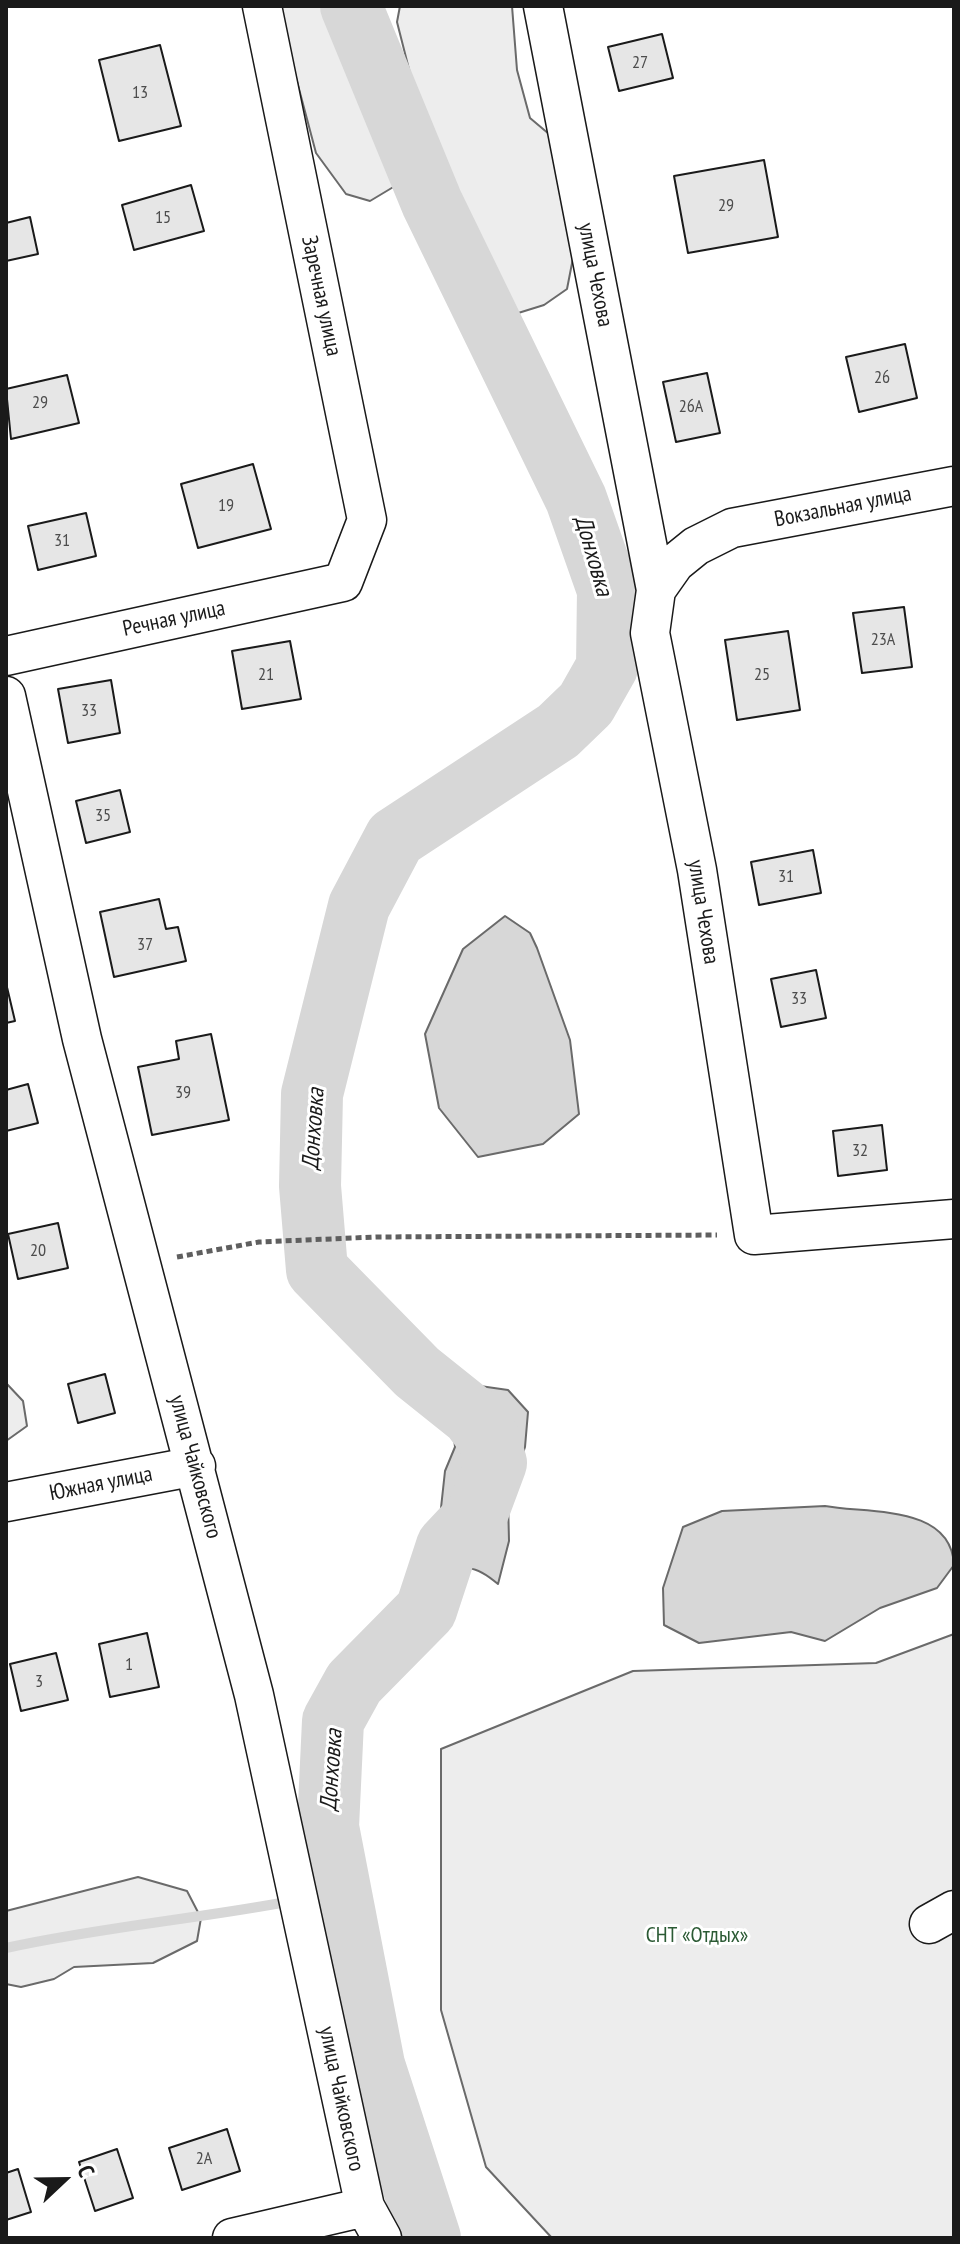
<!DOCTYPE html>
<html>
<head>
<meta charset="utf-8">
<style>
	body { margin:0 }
	#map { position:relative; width:960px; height:2244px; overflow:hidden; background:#fff; font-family:"PT Sans Narrow",sans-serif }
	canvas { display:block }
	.frame { position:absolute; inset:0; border:8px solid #1a1a1a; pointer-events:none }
	.north { position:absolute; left:24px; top:2140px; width:80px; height:80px; -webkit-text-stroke:6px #fff; paint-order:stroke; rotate:68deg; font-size:22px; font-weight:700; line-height:32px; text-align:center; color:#1a1a1a }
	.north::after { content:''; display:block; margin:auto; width:28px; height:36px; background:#1a1a1a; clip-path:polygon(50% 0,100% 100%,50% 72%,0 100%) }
</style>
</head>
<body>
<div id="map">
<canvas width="960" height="2244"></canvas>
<div class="frame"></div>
<div class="north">С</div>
</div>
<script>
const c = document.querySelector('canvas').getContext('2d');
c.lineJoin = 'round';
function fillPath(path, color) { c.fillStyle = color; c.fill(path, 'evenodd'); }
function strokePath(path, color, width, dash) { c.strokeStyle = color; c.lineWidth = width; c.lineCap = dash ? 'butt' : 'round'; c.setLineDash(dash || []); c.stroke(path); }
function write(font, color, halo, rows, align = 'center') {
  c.font = font + ' "PT Sans Narrow",sans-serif'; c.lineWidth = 6; c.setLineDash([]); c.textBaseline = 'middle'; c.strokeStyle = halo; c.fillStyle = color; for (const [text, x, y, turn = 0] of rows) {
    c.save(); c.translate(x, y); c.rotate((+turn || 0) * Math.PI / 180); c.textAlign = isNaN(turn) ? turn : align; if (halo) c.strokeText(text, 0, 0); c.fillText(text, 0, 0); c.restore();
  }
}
const built = new Path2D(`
	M277 6H343L397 146 400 183 370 201 346 194 316 153Z
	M400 6H512L517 70 530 118 549 134 574 253 567 289 544 305 515 314 491 296 429 148 397 22Z
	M6 1383 23 1401 27 1426 6 1441Z
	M954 1634V2238H552L486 2167 441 2010V1749L633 1671 876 1663Z
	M138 1877 187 1891 201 1918 197 1941 153 1963 74 1967 54 1979 21 1987 6 1984V1911Z`);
fillPath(built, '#ededed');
strokePath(built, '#6a6a6a', 2);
const water = new Path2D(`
	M505 916 530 933 537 948 570 1040 579 1114 543 1144 478 1157 439 1108 425 1034 463 949Z
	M466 1384 508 1390 528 1412 525 1447 508 1499 509 1541 498 1584C472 1562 466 1566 436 1579L428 1559 440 1517 445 1471 455 1447 453 1428 436 1397 437 1388Z
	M825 1506C868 1514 951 1504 954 1565L937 1588 880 1608 825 1641 791 1632 699 1643 664 1625 663 1588 683 1527 722 1511Z`);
fillPath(water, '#d7d7d7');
strokePath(water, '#6a6a6a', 2);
strokePath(new Path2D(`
	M306 1894 320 1883 328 1827
	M6 1948C101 1927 197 1919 292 1901`), '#d7d7d7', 10);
strokePath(new Path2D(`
	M351 6 432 203 576 499 608 590 607 667 586 704 558 731 395 838 359 906 312 1094 310 1186 317 1270 417 1372 472 1416 489 1439 496 1463 477 1514 447 1546 426 1610 354 1683 333 1721 328 1827 374 2065 430 2238`), '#d7d7d7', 62);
const building = new Path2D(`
	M662 34 673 78 619 91 608 47Z
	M160 45 181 126 119 141 99 60Z
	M764 160 778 237 688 253 674 176Z
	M191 185 204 231 134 250 122 205Z
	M30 217 38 254 6 261V223Z
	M905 344 917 398 859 412 846 357Z
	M707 373 720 433 676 442 663 382Z
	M67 375 79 423 11 439 6 389Z
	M253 464 271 529 198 548 181 484Z
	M86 513 96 556 38 570 28 526Z
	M904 607 912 667 862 673 853 613Z
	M788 631 800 710 737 720 725 640Z
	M290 641 301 699 242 709 232 651Z
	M111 680 120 733 68 743 58 689Z
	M120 790 130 832 86 843 76 801Z
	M813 850 821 893 759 905 751 862Z
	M159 899 166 929 178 927 186 961 114 977 100 912Z
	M816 970 826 1018 781 1027 771 979Z
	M6 983 15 1021 6 1023Z
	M211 1034 229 1120 152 1135 138 1067 179 1059 176 1041Z
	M28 1084 38 1123 6 1131V1090Z
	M882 1125 887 1170 838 1176 833 1131Z
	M58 1223 68 1268 18 1279 8 1234Z
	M105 1374 115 1413 78 1423 68 1384Z
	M147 1633 159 1687 110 1697 99 1644Z
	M56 1653 68 1700 21 1711 10 1664Z
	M227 2129 240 2171 182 2190 169 2148Z
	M117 2149 133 2198 95 2211 79 2162Z
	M18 2169 31 2212 6 2220V2173Z`);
fillPath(building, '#e6e6e6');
strokePath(building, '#1a1a1a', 2);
const minor = new Path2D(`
	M543 6 656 590
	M954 486 732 528 696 546 675 563 656 590 650 633 697 870 754 1235 954 1219
	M6 656 343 582 367 520 262 6
	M6 696 82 1039 254 1695 365 2207 382 2238
	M6 1502 196 1466
	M929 1924 954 1910
	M232 2238 365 2207`);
strokePath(minor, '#1a1a1a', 41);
strokePath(new Path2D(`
	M177 1257 259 1242 376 1237 717 1235`), '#5f5f5f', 5, [6, 4]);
strokePath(minor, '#fff', 38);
write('18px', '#4d4d4d', null, [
	["27",640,63],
	["13",140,93],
	["29",726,206],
	["15",163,218],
	["26",882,378],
	["29",40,403],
	["26А",691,407],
	["19",226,506],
	["31",62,541],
	["23А",883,640],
	["21",266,675],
	["25",762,675],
	["33",89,711],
	["35",103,816],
	["31",786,877],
	["37",145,945],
	["33",799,999],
	["39",183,1093],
	["32",860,1151],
	["20",38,1251],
	["1",129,1665],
	["3",39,1682],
	["2А",204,2159]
]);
write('22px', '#1a1a1a', '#fff', [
	["улица Чехова",595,275,79],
	["Заречная улица",321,296,78],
	["Вокзальная улица",843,507,-11],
	["Речная улица",174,619,-12],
	["улица Чехова",703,912,81],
	["улица Чайковского",195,1467,75],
	["Южная улица",101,1484,-11],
	["улица Чайковского",341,2099,78]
]);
write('22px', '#2b5a34', '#fff', [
	["СНТ «Отдых»",697,1936]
]);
write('italic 24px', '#1a1a1a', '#fff', [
	["Донховка",593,556,74],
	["Донховка",314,1129,-86],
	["Донховка",332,1770,-86]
]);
</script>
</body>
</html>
